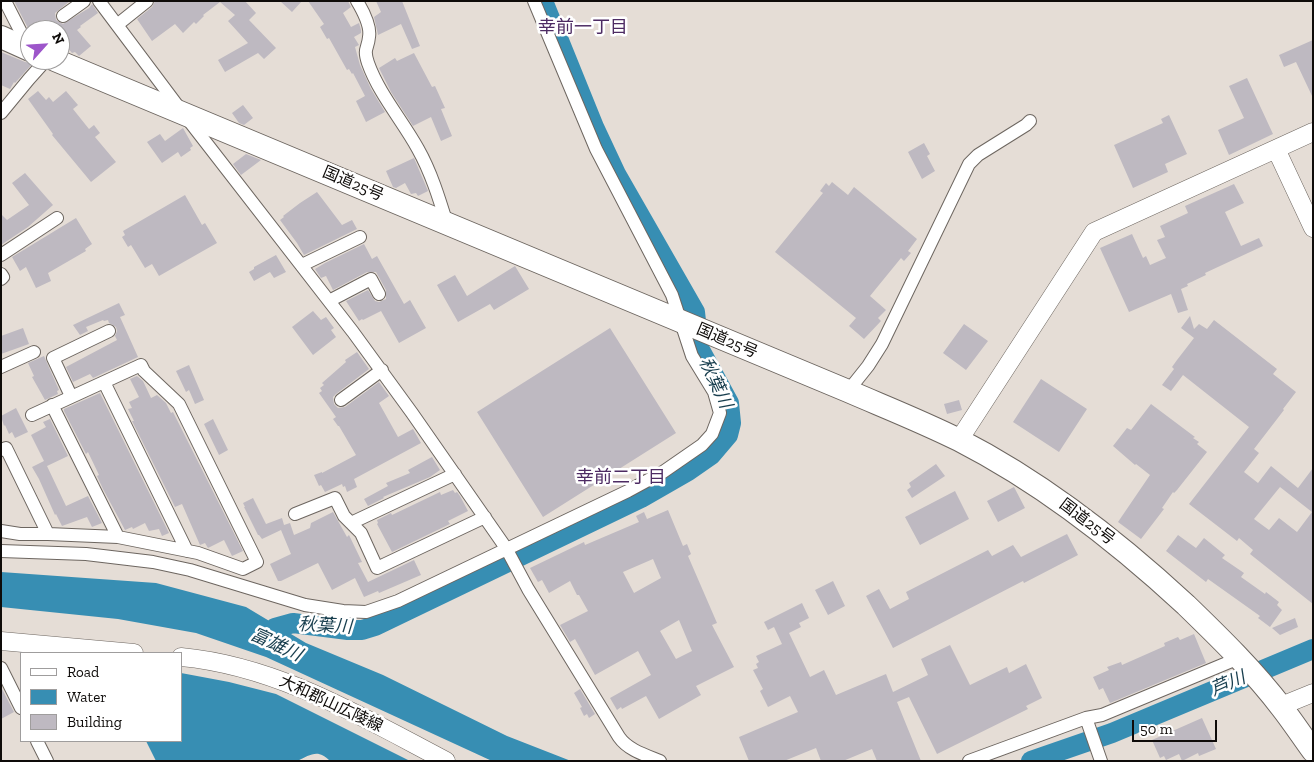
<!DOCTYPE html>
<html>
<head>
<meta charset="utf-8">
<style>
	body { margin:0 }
	#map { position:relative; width:1314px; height:762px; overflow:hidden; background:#e5ddd6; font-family:"Zilla Slab",serif }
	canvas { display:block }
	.frame { position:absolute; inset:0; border:2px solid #0e0b09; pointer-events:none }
	.legend { position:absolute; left:20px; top:652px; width:162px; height:90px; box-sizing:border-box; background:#fff; border:1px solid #9f9d9d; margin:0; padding:6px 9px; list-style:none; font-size:15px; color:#0e0b09 }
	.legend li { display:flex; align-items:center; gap:10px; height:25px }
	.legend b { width:25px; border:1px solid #9f9d9d }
	.north { position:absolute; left:20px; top:20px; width:50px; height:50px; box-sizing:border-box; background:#fff; border:1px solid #9f9d9d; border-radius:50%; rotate:64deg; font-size:14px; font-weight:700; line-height:20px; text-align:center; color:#0e0b09 }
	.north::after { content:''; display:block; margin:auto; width:18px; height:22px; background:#9d56ca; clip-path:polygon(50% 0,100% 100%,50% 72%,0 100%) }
	.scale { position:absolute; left:1132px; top:720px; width:85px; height:22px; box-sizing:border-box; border:2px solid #0e0b09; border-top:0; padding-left:6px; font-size:15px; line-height:18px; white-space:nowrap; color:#0e0b09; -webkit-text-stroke:4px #fff; paint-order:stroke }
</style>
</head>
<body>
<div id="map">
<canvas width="1314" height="762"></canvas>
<div class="frame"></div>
<ul class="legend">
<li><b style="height:6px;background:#fff"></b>Road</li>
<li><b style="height:14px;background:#378eb3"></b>Water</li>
<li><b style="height:14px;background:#beb9c1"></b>Building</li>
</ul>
<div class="north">N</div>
<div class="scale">50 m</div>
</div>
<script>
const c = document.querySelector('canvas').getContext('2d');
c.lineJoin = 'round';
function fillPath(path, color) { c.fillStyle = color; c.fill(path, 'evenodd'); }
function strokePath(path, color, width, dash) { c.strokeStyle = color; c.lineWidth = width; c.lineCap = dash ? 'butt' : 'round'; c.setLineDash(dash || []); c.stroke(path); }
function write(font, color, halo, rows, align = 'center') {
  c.font = font + ' "Zilla Slab","Noto Sans JP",serif'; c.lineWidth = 5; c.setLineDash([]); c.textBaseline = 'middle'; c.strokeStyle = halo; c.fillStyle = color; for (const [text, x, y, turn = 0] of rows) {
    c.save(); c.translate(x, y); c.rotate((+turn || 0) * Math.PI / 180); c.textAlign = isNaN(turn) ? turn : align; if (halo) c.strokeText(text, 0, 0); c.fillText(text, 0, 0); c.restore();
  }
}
fillPath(new Path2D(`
	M1 572 156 583 246 607 306 643 383 675 507 736 571 761H492L266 657 196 633 118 619 1 607Z
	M181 673 229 682 276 694 410 761H330C318 748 310 755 297 761H156L146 741H181Z`), '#378eb3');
strokePath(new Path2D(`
	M268 637 275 628 293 623 348 630H362L375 626 641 498 688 471 711 455 728 435 731 423 729 403 699 348 695 312 616 174 594 127 543 1
	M1031 761 1112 733 1313 649`), '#378eb3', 20);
fillPath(new Path2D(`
	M14 1H70L55 13 56 20 63 24 89 8 92 4 98 13 80 26 81 27 77 30 91 46 79 56 75 52 72 53 60 39V30H30V32Z
	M155 1H245L256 13 249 20 276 48 264 59 258 53 225 72 218 60 248 43 228 21 235 15 220 2 203 15 204 16 196 24 194 22 183 33 175 24 152 41 137 19 152 7Z
	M280 1H302L292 12Z
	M308 1H348L351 7 343 13 351 27 359 23 361 30V33L354 37 359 45 355 47 360 65 371 89 385 112 366 122 356 101 365 96 353 73 352 74 349 69 347 70 329 38 327 39 320 27 324 24Z
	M376 1H402L420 46 412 49 401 24 378 35 374 17 381 12Z
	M1313 40V98L1296 62 1284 67 1279 55Z
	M1 52 25 62 33 63 15 83 14 82 10 89 1 85Z
	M414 53 432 87 435 86 445 108 441 109 452 136 441 141 431 117 413 126 391 92 379 68 395 58 397 61Z
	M1247 78 1273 134 1229 155 1218 130 1244 118 1229 86Z
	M38 91 46 100 49 97 53 102 66 91 78 105 73 109 89 129 94 125 100 133 95 137 116 162 91 182 52 135 53 134 28 99Z
	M243 105 253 118 244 125 239 123 232 113Z
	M1169 115 1187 154 1165 164 1168 172 1133 188 1114 145 1163 123 1161 119Z
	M183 128 193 146 190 148 191 150 181 157 178 152 162 163 147 142 160 134 165 141Z
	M924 143 930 154 927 156 935 171 922 179 908 152Z
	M246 154 261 160 241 175 233 164Z
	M414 158 428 191 418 196 416 193 411 194 405 183 396 188 393 187 386 171Z
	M25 173 53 205 28 227 1 245V214L7 220 29 205 12 183Z
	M832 182 848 195 854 187 917 239 908 251 911 253 904 261 901 258 870 296 886 310 878 318 881 321 864 339 849 326 856 318 775 252 823 193 820 191 826 183 829 186Z
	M1234 184 1244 203 1225 212 1241 246 1259 238 1263 246 1205 273 1206 275 1187 284 1188 286 1181 289 1188 310 1178 313 1171 294 1129 312 1100 248 1132 234 1143 258 1146 256 1150 265 1166 258 1157 240 1165 237 1160 226 1188 213 1185 206Z
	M317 192 342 225 352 220 357 229 304 255 297 243 280 220 284 217 283 216 300 203Z
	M185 195 202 225 205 223 217 243 159 276 152 264 145 268 131 245 128 247 122 237 125 235 123 231Z
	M76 218 92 244 85 249 86 251 48 273 51 281 36 288 26 267 20 271 12 257Z
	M364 244 372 259 377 256 404 304 410 300 426 328 399 343 381 311 363 320 362 319 359 321 346 301 368 290 375 301 379 302 386 299V290L376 272H367L333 290 326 276 321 278 315 269 325 263Z
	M276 255 286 272 274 278 270 272 254 281 249 272 254 269V267Z
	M515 266 529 289 494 310 490 304 458 322 437 285 455 275 467 296Z
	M119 303 125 315 120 317 138 357 93 378 90 374 73 382 66 367 117 340 115 336 117 331 116 327 109 323 108 320 104 321 103 320 86 327 88 331 80 335 73 325Z
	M313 311 321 320 326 317 334 328 331 330 336 337 313 355 292 327Z
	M1190 316 1194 329 1199 324 1207 329 1214 320 1277 369 1273 374 1296 392 1283 409 1284 410 1254 449 1259 453 1244 472 1258 483 1271 466 1298 488 1313 468V604L1250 554 1253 550 1239 538 1237 541 1189 504 1249 427 1183 375 1171 391 1162 385 1174 369 1172 367 1177 360 1194 338 1181 328ZM1280 487 1312 512 1297 532 1279 518 1269 530 1254 519Z
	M964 324 988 341 966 370 943 353Z
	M23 328 29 344 1 354V336Z
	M610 328 676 433 543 517 477 412Z
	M357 352 369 369 336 394 333 397 334 404 338 408 345 407 379 382 389 396 379 403 398 437 413 429 421 443 354 479 357 487 347 492 345 486 343 487 342 484 325 492 321 485 319 486 314 475 322 472V473L356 455 339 426H338L333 419 336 417 319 393 322 391 320 388 324 385 322 383 346 362 345 360Z
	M44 356 59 390 57 391 58 394 45 400 32 377 34 376 28 363Z
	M189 365 204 400 195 404 189 390 186 392 176 371Z
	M137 376 143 381 151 398 157 395 166 403 171 413 173 412 243 551 232 556 224 540 208 548 205 543 200 545 182 504 175 507 132 421H134L128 409 132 408 129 402 139 397 130 379Z
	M1041 379 1087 409 1059 452 1013 422Z
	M100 393 169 533 162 536 159 529 149 531 145 523 133 529 132 527 125 530 103 489 97 476 99 475 88 452 86 454 64 411V409Z
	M959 400 962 410 947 414 944 404Z
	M1151 404 1195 437 1193 438 1199 442 1197 444 1207 452 1177 490 1174 493 1173 492 1162 508 1164 509 1141 539 1118 522 1150 475 1136 464 1135 465 1113 446 1127 428 1131 430Z
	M16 408 28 432 15 438 12 432 9 434 5 425 4 426 1 416Z
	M50 419 68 456 47 466 66 506 88 496 102 523 92 527 87 517 62 526 56 514 55 515 39 479 32 467 44 461 31 435 46 427 43 422Z
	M213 419 228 450 219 455 204 424Z
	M432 457 440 470 430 477 383 497 384 498 368 506 364 499 388 486 386 483 410 473 408 470Z
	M936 464 945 476 912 498 907 490 911 487 909 483Z
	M1014 487 1025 508 998 522 987 501Z
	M453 490 455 493 457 492 460 496 468 511 448 521 450 524 392 552 377 524 378 523 377 520 391 513 392 515 440 492 441 495Z
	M955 491 969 519 920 545 905 517Z
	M253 498 266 524 282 518 284 525 290 523 294 535 310 528 311 523 333 512 347 537 349 535 362 562 358 563 368 582 414 560 421 575 379 593 378 591 364 597 355 578 332 590 318 563 281 581H278L270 564 291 554 281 530 262 539 259 535H258L244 507H245L243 503Z
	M668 510 683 546 687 544 691 554 688 556 717 623 712 625 734 667 696 686 701 695 659 719 646 696 622 709 621 707 617 710 610 698 651 675 638 651 595 675 575 639 570 642 560 625 588 611 579 595H577L570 581 549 593 542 580 538 582 530 568 584 542 585 545 639 522 636 516 644 512 647 519ZM653 559 661 578 634 593 623 572ZM679 620 692 651 676 659 660 631Z
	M1067 534 1078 555 1024 583 1023 581 893 648 866 596 879 589 890 609 909 599 906 592 988 550 992 556 1013 545 1021 557Z
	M1178 535 1196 548 1204 538 1225 555 1222 558 1244 573 1241 577 1265 594 1266 592 1279 602 1277 605 1282 610 1270 627 1258 618 1260 616 1208 579 1206 582 1166 551Z
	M833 581 845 606 828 615 815 590Z
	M802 603 809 618 799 623 801 627 789 633 810 677 824 670 836 695 886 674 893 692 928 675 921 659 950 645 970 685 1007 667 1009 673 1026 664 1042 698 1026 706 1028 709 937 754 909 697 897 702 921 761H877L872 749 843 761H821L816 748 784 761H749L739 737 798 712 790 696 768 707 760 691 763 689 753 670 758 668 756 664 759 662 756 656 782 644 774 627 768 630 764 622Z
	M1295 618 1298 627 1280 635 1272 628Z
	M1194 634 1206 663 1110 703 1103 688 1099 690 1093 677 1109 670 1107 667 1121 662 1122 665 1165 646 1164 643 1178 637 1180 640Z
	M1 687 14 712 1 719Z
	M580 689 595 714 589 718 587 714 584 716 580 708 582 707 574 693Z
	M1202 718 1216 749 1199 756 1198 753 1182 761 1179 754 1166 760 1164 756 1160 758 1152 740Z`), '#beb9c1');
const street = new Path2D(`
	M5 1 29 48
	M99 1 183 113 353 332 412 413 506 548 528 589 619 737C628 750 645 755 660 761
	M357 1C363 11 371 26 369 37 368 49 363 48 368 63 379 94 402 120 418 149 431 172 439 198 447 224
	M63 16 84 1
	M117 25 147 1
	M1 113 29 79 46 60
	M1 255 57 218
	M302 265 360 237
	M1 274 3 277 1 279
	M329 301 371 279 379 294
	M1 367 34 352
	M104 382 187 551
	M848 391 868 366 882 344 969 164 978 155 1026 125 1030 121
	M71 396 53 358 109 331
	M341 400 382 370
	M52 405 118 537
	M1 450 6 448 48 534
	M295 514 335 498 344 516 361 533 377 568 485 517
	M351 523 455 474
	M1 531 20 534H48L118 537 198 553 243 569 257 562 179 404 144 371 141 365 32 415
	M1 551 86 554 153 562 190 570 305 605 343 611 366 612 398 601 628 491 663 472 702 445 712 434 720 413 714 392 692 356 672 295 596 149 534 1
	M1 668 21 708
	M1086 718 1101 761
	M37 741 47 761
	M969 761 1086 718 1102 715 1239 658`);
const secondary = new Path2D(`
	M1276 149 1313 228
	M959 440 1094 232 1313 132
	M1 641 134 653
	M181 657C278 666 362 717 446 761
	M1281 706 1313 693`);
const highway = new Path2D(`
	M1 37 30 50
	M55 60 848 391C885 407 923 422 959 440 1043 483 1118 542 1186 605 1219 637 1254 671 1282 708 1293 722 1302 736 1313 751`);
strokePath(street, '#6d6660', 14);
strokePath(secondary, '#6d6660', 19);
strokePath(highway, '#6d6660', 24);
strokePath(street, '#fff', 12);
strokePath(secondary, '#fff', 18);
strokePath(highway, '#fff', 22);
write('16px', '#0e0b09', '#fff', [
	["国道25号",353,184,23],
	["国道25号",727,341,23],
	["国道25号",1087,522,37],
	["大和郡山広陵線",331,704,25]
]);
write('18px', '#4d2b63', '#fff', [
	["幸前一丁目",583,28],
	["幸前二丁目",621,478]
]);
write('italic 18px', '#183e4e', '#fff', [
	["秋葉川",715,383,65],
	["秋葉川",325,626,3],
	["富雄川",276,645,25],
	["芦川",1228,684,-23]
]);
</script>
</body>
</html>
